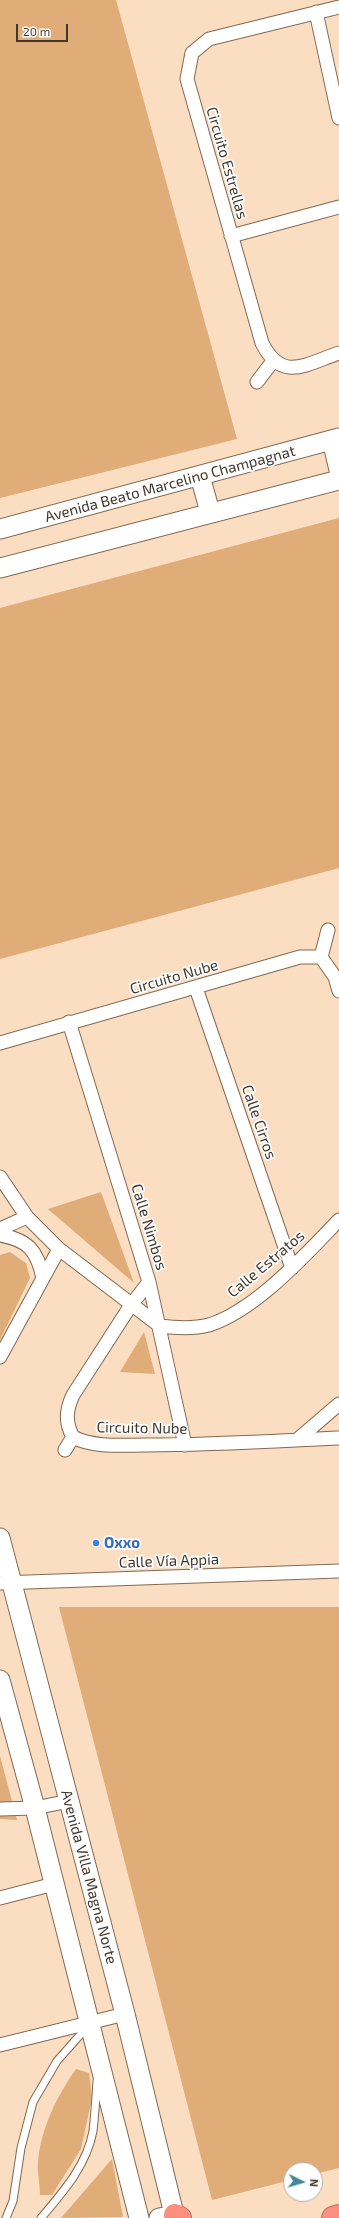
<!DOCTYPE html>
<html>
<head>
<meta charset="utf-8">
<style>
	body { margin:0 }
	#map { position:relative; width:339px; height:2218px; overflow:hidden; background:#fbddc1; font-family:"Exo 2",sans-serif }
	canvas { display:block }
	.north { position:absolute; left:283px; top:2162px; width:40px; height:40px; box-sizing:border-box; background:#fff; border:1px solid #b3afab; border-radius:50%; rotate:95deg; font-size:11px; font-weight:700; line-height:16px; text-align:center; color:#42372c }
	.north::after { content:''; display:block; margin:auto; width:14px; height:18px; background:#468899; clip-path:polygon(50% 0,100% 100%,50% 72%,0 100%) }
	.scale { position:absolute; left:16px; top:24px; width:52px; height:18px; box-sizing:border-box; border:2px solid #42372c; border-top:0; padding-left:5px; font-size:12px; line-height:14px; white-space:nowrap; color:#42372c; -webkit-text-stroke:3px #fff; paint-order:stroke }
</style>
</head>
<body>
<div id="map">
<canvas width="339" height="2218"></canvas>
<div class="north">N</div>
<div class="scale">20 m</div>
</div>
<script>
const c = document.querySelector('canvas').getContext('2d');
c.lineJoin = 'round';
function fillPath(path, color) { c.fillStyle = color; c.fill(path, 'evenodd'); }
function strokePath(path, color, width, dash) { c.strokeStyle = color; c.lineWidth = width; c.lineCap = dash ? 'butt' : 'round'; c.setLineDash(dash || []); c.stroke(path); }
function write(font, color, halo, rows, align = 'center') {
  c.font = font + ' "Exo 2",sans-serif'; c.lineWidth = 3.5; c.setLineDash([]); c.textBaseline = 'middle'; c.strokeStyle = halo; c.fillStyle = color; for (const [text, x, y, turn = 0] of rows) {
    c.save(); c.translate(x, y); c.rotate((+turn || 0) * Math.PI / 180); c.textAlign = isNaN(turn) ? turn : align; if (halo) c.strokeText(text, 0, 0); c.fillText(text, 0, 0); c.restore();
  }
}
fillPath(new Path2D(`
	M0 0H116L237 439 0 498Z
	M339 518V868L0 959V608Z
	M101 1192 134 1283 48 1209Z
	M10 1252 26 1263 30 1278 0 1340V1255Z
	M144 1332 155 1374 120 1372Z
	M59 1607H339V2168L315 2174V2170H291V2180L212 2200Z
	M0 1756 17 1820 0 1819Z
	M76 2069 89 2073 92 2098 81 2149 52 2195H40C40 2184 37 2172 38 2162 41 2128 57 2096 76 2069Z
	M112 2159 123 2217 61 2218Z`), '#e0ac77');
const lane = new Path2D(`
	M6 2218 13 2201 21 2148 33 2102 57 2061 88 2026
	M41 2218C63 2192 87 2165 93 2131 95 2114 96 2097 97 2081`);
const street = new Path2D(`
	M339 7 209 39 192 53 187 79 262 343C282 383 306 364 339 353
	M316 12 339 118
	M231 236 339 207
	M257 382 273 361
	M321 957 335 977 339 991
	M321 957 328 930
	M196 988 292 1268
	M69 1022 149 1282 185 1445
	M0 1043 300 957H321
	M0 1177 27 1217 59 1249 160 1326C176 1328 193 1329 209 1325 256 1310 305 1255 339 1220
	M0 1229 27 1217
	M0 1235C28 1240 37 1250 43 1278
	M149 1282 131 1305 73 1395C66 1410 65 1422 73 1437 94 1448 123 1445 147 1445 211 1445 275 1441 339 1438
	M0 1357 59 1249
	M297 1440 339 1404
	M65 1450 73 1437
	M0 1583 339 1571
	M0 1809 35 1808 69 1801
	M0 1898 54 1884
	M0 2045 125 2014`);
const secondary = new Path2D(`
	M332 440 339 470
	M200 476 210 512
	M0 529 339 438
	M0 568 339 480
	M0 1538 125 2014 175 2218
	M0 1680 35 1808 139 2218
	M159 2218 175 2215`);
const highway = new Path2D(`
	M175 2215 180 2218
	M333 2218 339 2216`);
strokePath(lane, '#836951', 9);
strokePath(street, '#836951', 15);
strokePath(secondary, '#836951', 21);
strokePath(highway, '#bc7062', 24);
strokePath(lane, '#fff', 7);
strokePath(street, '#fff', 13);
strokePath(secondary, '#fff', 19);
strokePath(highway, '#fd8f7f', 22);
for (const [x, y, r, color] of [
	[96,1543,4,"#3f7fe0"]
]) { const dot = new Path2D(); dot.arc(x, y, r, 0, 2 * Math.PI); c.fillStyle = color; c.fill(dot); strokePath(dot, '#fff', 1.5); }
write('15px', '#42372c', '#fff', [
	["Circuito Estrellas",227,163,74],
	["Avenida Beato Marcelino Champagnat",170,484,-15],
	["Circuito Nube",174,977,-16],
	["Calle Cirros",259,1122,71],
	["Calle Nimbos",149,1227,73],
	["Calle Estratos",266,1264,-40],
	["Circuito Nube",142,1428,1],
	["Calle Vía Appia",169,1561,-2],
	["Avenida Villa Magna Norte",89,1877,75]
]);
write('bold 15px', '#366cbe', '#fff', [
	["Oxxo",104,1543]
], 'left');
</script>
</body>
</html>
